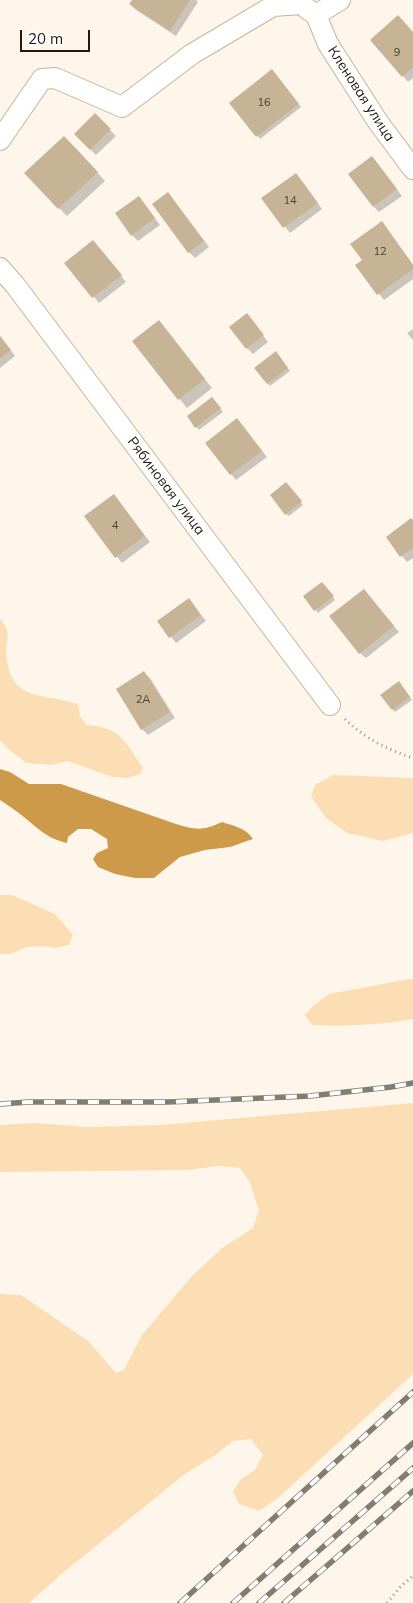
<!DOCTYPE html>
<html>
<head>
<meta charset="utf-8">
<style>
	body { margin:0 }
	#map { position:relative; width:413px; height:1603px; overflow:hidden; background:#fef6ea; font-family:Mulish,sans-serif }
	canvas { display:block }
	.scale { position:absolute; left:20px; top:30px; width:70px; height:22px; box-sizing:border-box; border:2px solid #211a0f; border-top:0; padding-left:6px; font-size:15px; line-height:18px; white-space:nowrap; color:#211a0f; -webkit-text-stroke:4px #fff; paint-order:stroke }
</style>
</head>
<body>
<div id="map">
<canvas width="413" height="1603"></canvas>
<div class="scale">20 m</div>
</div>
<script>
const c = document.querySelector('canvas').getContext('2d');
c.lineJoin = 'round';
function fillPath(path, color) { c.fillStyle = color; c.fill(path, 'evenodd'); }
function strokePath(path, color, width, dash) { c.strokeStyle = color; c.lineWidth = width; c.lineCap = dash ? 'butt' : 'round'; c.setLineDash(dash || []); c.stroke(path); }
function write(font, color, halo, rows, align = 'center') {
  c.font = font + ' Mulish,sans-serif'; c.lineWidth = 4; c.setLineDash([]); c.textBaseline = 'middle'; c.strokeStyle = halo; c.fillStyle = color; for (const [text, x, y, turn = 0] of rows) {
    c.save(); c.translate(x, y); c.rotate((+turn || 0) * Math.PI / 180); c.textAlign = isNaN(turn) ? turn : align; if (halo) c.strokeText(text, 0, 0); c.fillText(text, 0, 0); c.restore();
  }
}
fillPath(new Path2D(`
	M0 618C2 622 7 627 7 631 9 637 6 644 6 651 9 703 40 692 78 704L80 716 87 725C122 728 124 741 143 768L140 774 128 778 112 777 68 761 51 765 26 763 7 748 0 740Z
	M333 775 413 778V833L383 841 347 833 326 818 311 796 315 785Z
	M0 895H12L55 914 73 935 69 945 55 948 42 946 27 947 11 954H0Z
	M410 979H413V1019C379 1025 346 1027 312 1025L305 1015 313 1006 329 994Z
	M413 1103V1374L278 1498 259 1511 239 1504 233 1491 241 1479 255 1470 263 1455 251 1439 233 1441 214 1456 185 1474 65 1571 29 1603H0V1294L21 1295 88 1341 116 1373 124 1370 142 1335 192 1276 222 1248 253 1228 259 1210 249 1181 240 1168 220 1166 186 1170 0 1172V1125L35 1123 87 1127 160 1125Z`), '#fbdeb3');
fillPath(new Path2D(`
	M0 769 10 772 29 784H61L176 824C196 830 203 831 222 822 234 826 246 828 253 839L230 847 205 850 180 857 154 878H135L115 874 98 867 93 859 97 853 108 848 107 839 91 829H78L68 837 67 843C45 838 37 827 20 814 14 809 7 805 0 800Z`), '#cd9a49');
fillPath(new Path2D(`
	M133 0H196L198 2 176 36 136 10 130 4Z
	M413 33V78L408 82 403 76Z
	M274 73 301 107 260 139 231 103Z
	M95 115 116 136 96 155 75 134Z
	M73 145 105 181 67 216 59 208Z
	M377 163 402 196 379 212 374 207Z
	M302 181 322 209 290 233 263 198Z
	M168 193 209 247 195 258 189 252Z
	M139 197 160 225 138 241 132 235Z
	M387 229 413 265V279L384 300 357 266 364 261Z
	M93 241 126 282 99 303 66 263Z
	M252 320 268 342 253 354 247 348Z
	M159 322 212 388 187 408 133 342Z
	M413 329V340L407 333Z
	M0 336 15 356 0 368Z
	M278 355 290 371 270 386 255 368Z
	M215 401 223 412 199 430 188 417Z
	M243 426 267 457 236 480 231 474Z
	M289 486 303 505 289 516 286 514Z
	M114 496 150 542 122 563 86 517Z
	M413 521V558L407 562 387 538Z
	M325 586 335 600 318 613 305 597Z
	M369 596 399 632 366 658 360 653Z
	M189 600 206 621 176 643 159 622Z
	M144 673 150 678 175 718 148 735 142 729Z
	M402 686 412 700 395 712 382 696Z`), '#0003');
fillPath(new Path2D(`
	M132 0H190L170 31 129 4Z
	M398 15 413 32V67L402 77 370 40Z
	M272 69 299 104 256 137 229 103Z
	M95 113 111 129 90 150 74 134Z
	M64 136 98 172 58 209 24 173Z
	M372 156 397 189 373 207 348 174Z
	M296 173 318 203 283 228 261 198Z
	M168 192 204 241 188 253 152 204Z
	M139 196 155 218 131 236 115 213Z
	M382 221 413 265V269L377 295 355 265 362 260 350 244Z
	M93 240 122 275 92 298 64 263Z
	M247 313 264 335 246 349 229 327Z
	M159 320 205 379 178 400 132 341Z
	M0 336 11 350 0 358Z
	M276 351 288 368 267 384 254 368Z
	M212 397 221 408 195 428 187 416Z
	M237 418 262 451 230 475 205 443Z
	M286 482 302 501 285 515 270 495Z
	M114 494 145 536 115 558 84 516Z
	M411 518 413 520V548L400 557 386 537Z
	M322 582 334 596 314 611 303 596Z
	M364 589 394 626 359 654 329 616Z
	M189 598 201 615 169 638 157 621Z
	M144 671 170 712 141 730 116 689Z
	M399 681 410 697 392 710 380 695Z`), '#c7b396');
const street = new Path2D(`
	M306 8 316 15 340 0
	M316 15 328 44 378 122 413 169
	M0 140 42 79 55 78 122 107 192 54 273 6 301 4
	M0 268 15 285 330 705`);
strokePath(street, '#c8b497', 22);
strokePath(new Path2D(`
	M345 719C364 738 388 750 413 758
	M387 1603 401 1586 413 1576`), '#9b9488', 3, [1, 4]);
strokePath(street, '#fff', 20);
const rail = new Path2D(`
	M0 1104 29 1102H168L310 1096 391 1087 413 1083
	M180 1603 413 1392
	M233 1603 413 1443
	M259 1603 413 1468
	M284 1603 413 1491`);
strokePath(rail, '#837c70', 5.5);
strokePath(rail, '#fff', 4, [11]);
write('11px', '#4a4031', null, [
	["9",397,53],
	["16",264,103],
	["14",290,201],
	["12",380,252],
	["4",115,526],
	["2А",143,700]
]);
write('14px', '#211a0f', '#fff', [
	["Кленовая улица",361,94,57],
	["Рябиновая улица",166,486,53]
]);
</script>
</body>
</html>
